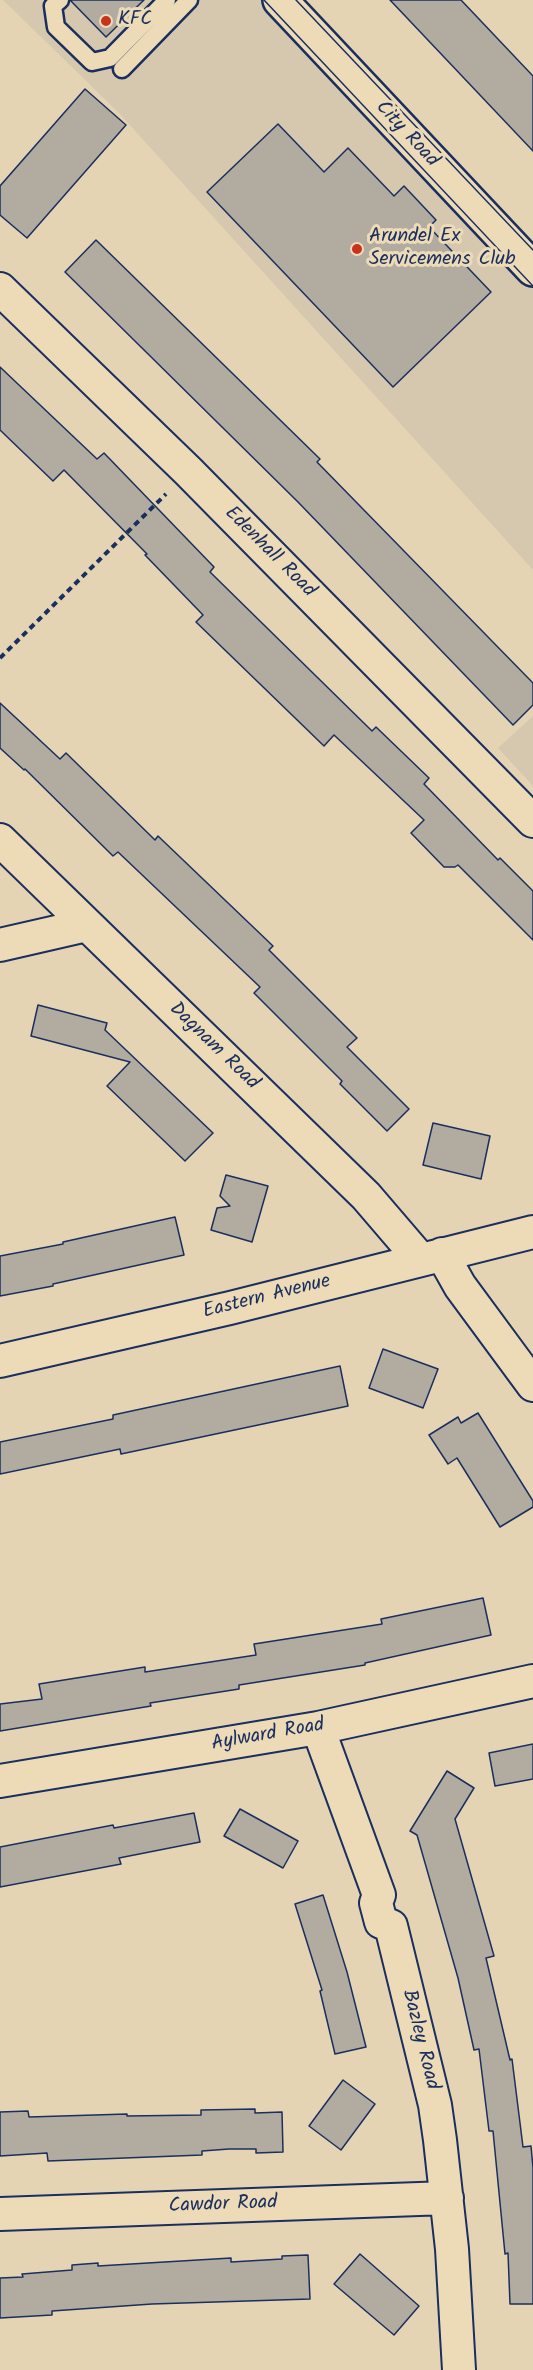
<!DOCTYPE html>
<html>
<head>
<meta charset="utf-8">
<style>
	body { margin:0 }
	canvas { display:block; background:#e5d4b4 }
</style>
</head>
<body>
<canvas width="533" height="2370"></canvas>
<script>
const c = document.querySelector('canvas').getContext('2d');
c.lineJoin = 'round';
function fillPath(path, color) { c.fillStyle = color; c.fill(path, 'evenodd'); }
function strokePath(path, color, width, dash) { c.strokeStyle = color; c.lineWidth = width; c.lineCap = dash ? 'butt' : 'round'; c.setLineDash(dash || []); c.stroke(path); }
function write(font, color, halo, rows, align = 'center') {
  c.font = font + ' Kalam,sans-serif'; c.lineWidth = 6; c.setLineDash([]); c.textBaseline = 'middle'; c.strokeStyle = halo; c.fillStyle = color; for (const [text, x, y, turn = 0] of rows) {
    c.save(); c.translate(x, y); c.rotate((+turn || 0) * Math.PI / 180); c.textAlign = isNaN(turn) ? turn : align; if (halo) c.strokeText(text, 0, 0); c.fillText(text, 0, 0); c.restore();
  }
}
fillPath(new Path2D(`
	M3 0H261L533 287V570L118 112Z
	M533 716V786L498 748Z`), '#d6c8ae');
const building = new Path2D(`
	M70 0H144L106 37Z
	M390 0H461L533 76V151Z
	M85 89 126 125 27 238 0 215V186Z
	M278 124 324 172 348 148 394 196 404 186 436 220 429 227 491 292 393 387 207 192Z
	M96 240 320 459 317 462 533 683V705L513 725 298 502 65 272Z
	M0 367 97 459 104 453 214 567 210 572 372 731 376 727 429 778 424 784 498 860 500 858 533 891V940L458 865 455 867H444L411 833 424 820 334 735 324 746 196 622 203 615 145 555 147 554 64 470 53 481 0 430Z
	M0 703 60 759 66 753 155 840 158 836 273 946 269 950 357 1038 347 1047 409 1109 387 1131 340 1084 342 1081 254 993 260 987 118 852 113 856 25 769 24 770 0 748Z
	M38 1005 107 1023 105 1030 213 1133 185 1161 107 1086 130 1062 31 1036Z
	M433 1123 490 1136 481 1179 423 1165Z
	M226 1175 268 1186 252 1242 211 1230 217 1208 230 1206 220 1196Z
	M175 1217 184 1255 53 1284V1286L0 1296V1256L63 1244V1242Z
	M383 1349 438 1369 423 1408 369 1388Z
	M340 1366 348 1406 121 1454 120 1449 0 1474V1442L113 1419V1415Z
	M478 1413 533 1501V1507L500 1527 457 1458 448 1464 429 1435 458 1417 461 1423Z
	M483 1598 491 1635 365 1663V1665L239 1685V1689L150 1703 151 1706 0 1731V1704L42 1699 39 1684 145 1667V1672L256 1655 254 1644 382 1624 381 1619Z
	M533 1744V1779L495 1786 489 1753Z
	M447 1771 474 1788 455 1819 494 1956 486 1958 510 2060 512 2059 523 2147 531 2146 533 2168V2304H510L508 2253 505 2254 493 2131H489L479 2049 474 2050 458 1978 417 1835 410 1831Z
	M240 1809 298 1841 283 1868 224 1836Z
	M194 1813 200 1842 119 1858 121 1864 0 1887V1847L113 1825 114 1828Z
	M323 1895 347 1972 366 2047 335 2054 320 1991 322 1990 295 1904Z
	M343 2080 375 2104 341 2150 309 2126Z
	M255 2109V2113L282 2112 283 2152 256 2153V2149H229L202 2151V2155L48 2161 47 2153 0 2156V2112L28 2111 29 2117 127 2114V2116L201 2115V2110Z
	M360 2254 419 2306 394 2335 334 2284Z
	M308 2255 310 2299 152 2304 52 2311V2315L0 2318V2278L23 2277 22 2274 72 2270V2265L98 2263V2266L231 2258V2262L282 2259V2256Z`);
fillPath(building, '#b2ab9f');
strokePath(building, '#1b2f5e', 1.5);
const lane = new Path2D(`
	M60 0 53 6 56 27 92 62 110 58 167 0
	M122 69 189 0`);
const street = new Path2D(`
	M0 289 188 471 533 821
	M0 840 366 1196 420 1259
	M0 945 87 925
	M442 1254 460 1286 533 1385
	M0 1361 230 1308 533 1232
	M318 1728 379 1895 376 1903 381 1922 391 1926 435 2105 440 2140 452 2249 459 2370
	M0 1781 318 1728 533 1681
	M0 2214 447 2198`);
const primary = new Path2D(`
	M280 0 533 269`);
strokePath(lane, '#1b2f5e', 21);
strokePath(street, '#1b2f5e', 36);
strokePath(primary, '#1b2f5e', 38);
strokePath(new Path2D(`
	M0 658 166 494`), '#1b2f5e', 4, [6, 4.5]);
strokePath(lane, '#eddbb8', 16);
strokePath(street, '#eddbb8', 32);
strokePath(primary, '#eddbb8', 33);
strokePath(new Path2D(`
	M264 0 533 286
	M296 0 533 250`), '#1b2f5e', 1.5);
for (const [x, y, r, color] of [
	[106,21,6,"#c8321e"],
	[357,249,6,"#c8321e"]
]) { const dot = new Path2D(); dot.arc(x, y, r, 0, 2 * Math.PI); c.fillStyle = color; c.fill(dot); strokePath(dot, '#eddbb8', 2); }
write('20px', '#1b2f5e', '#eddbb8', [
	["KFC",118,21],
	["Arundel Ex",369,238],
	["Servicemens Club",369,261]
], 'left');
write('20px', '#1b2f5e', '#eddbb8', [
	["City Road",406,135,47],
	["Edenhall Road",269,553,45],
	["Dagnam Road",213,1047,44],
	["Eastern Avenue",267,1298,-14],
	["Aylward Road",268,1736,-10],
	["Bazley Road",419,2040,76],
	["Cawdor Road",223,2206,-2]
]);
</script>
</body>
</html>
